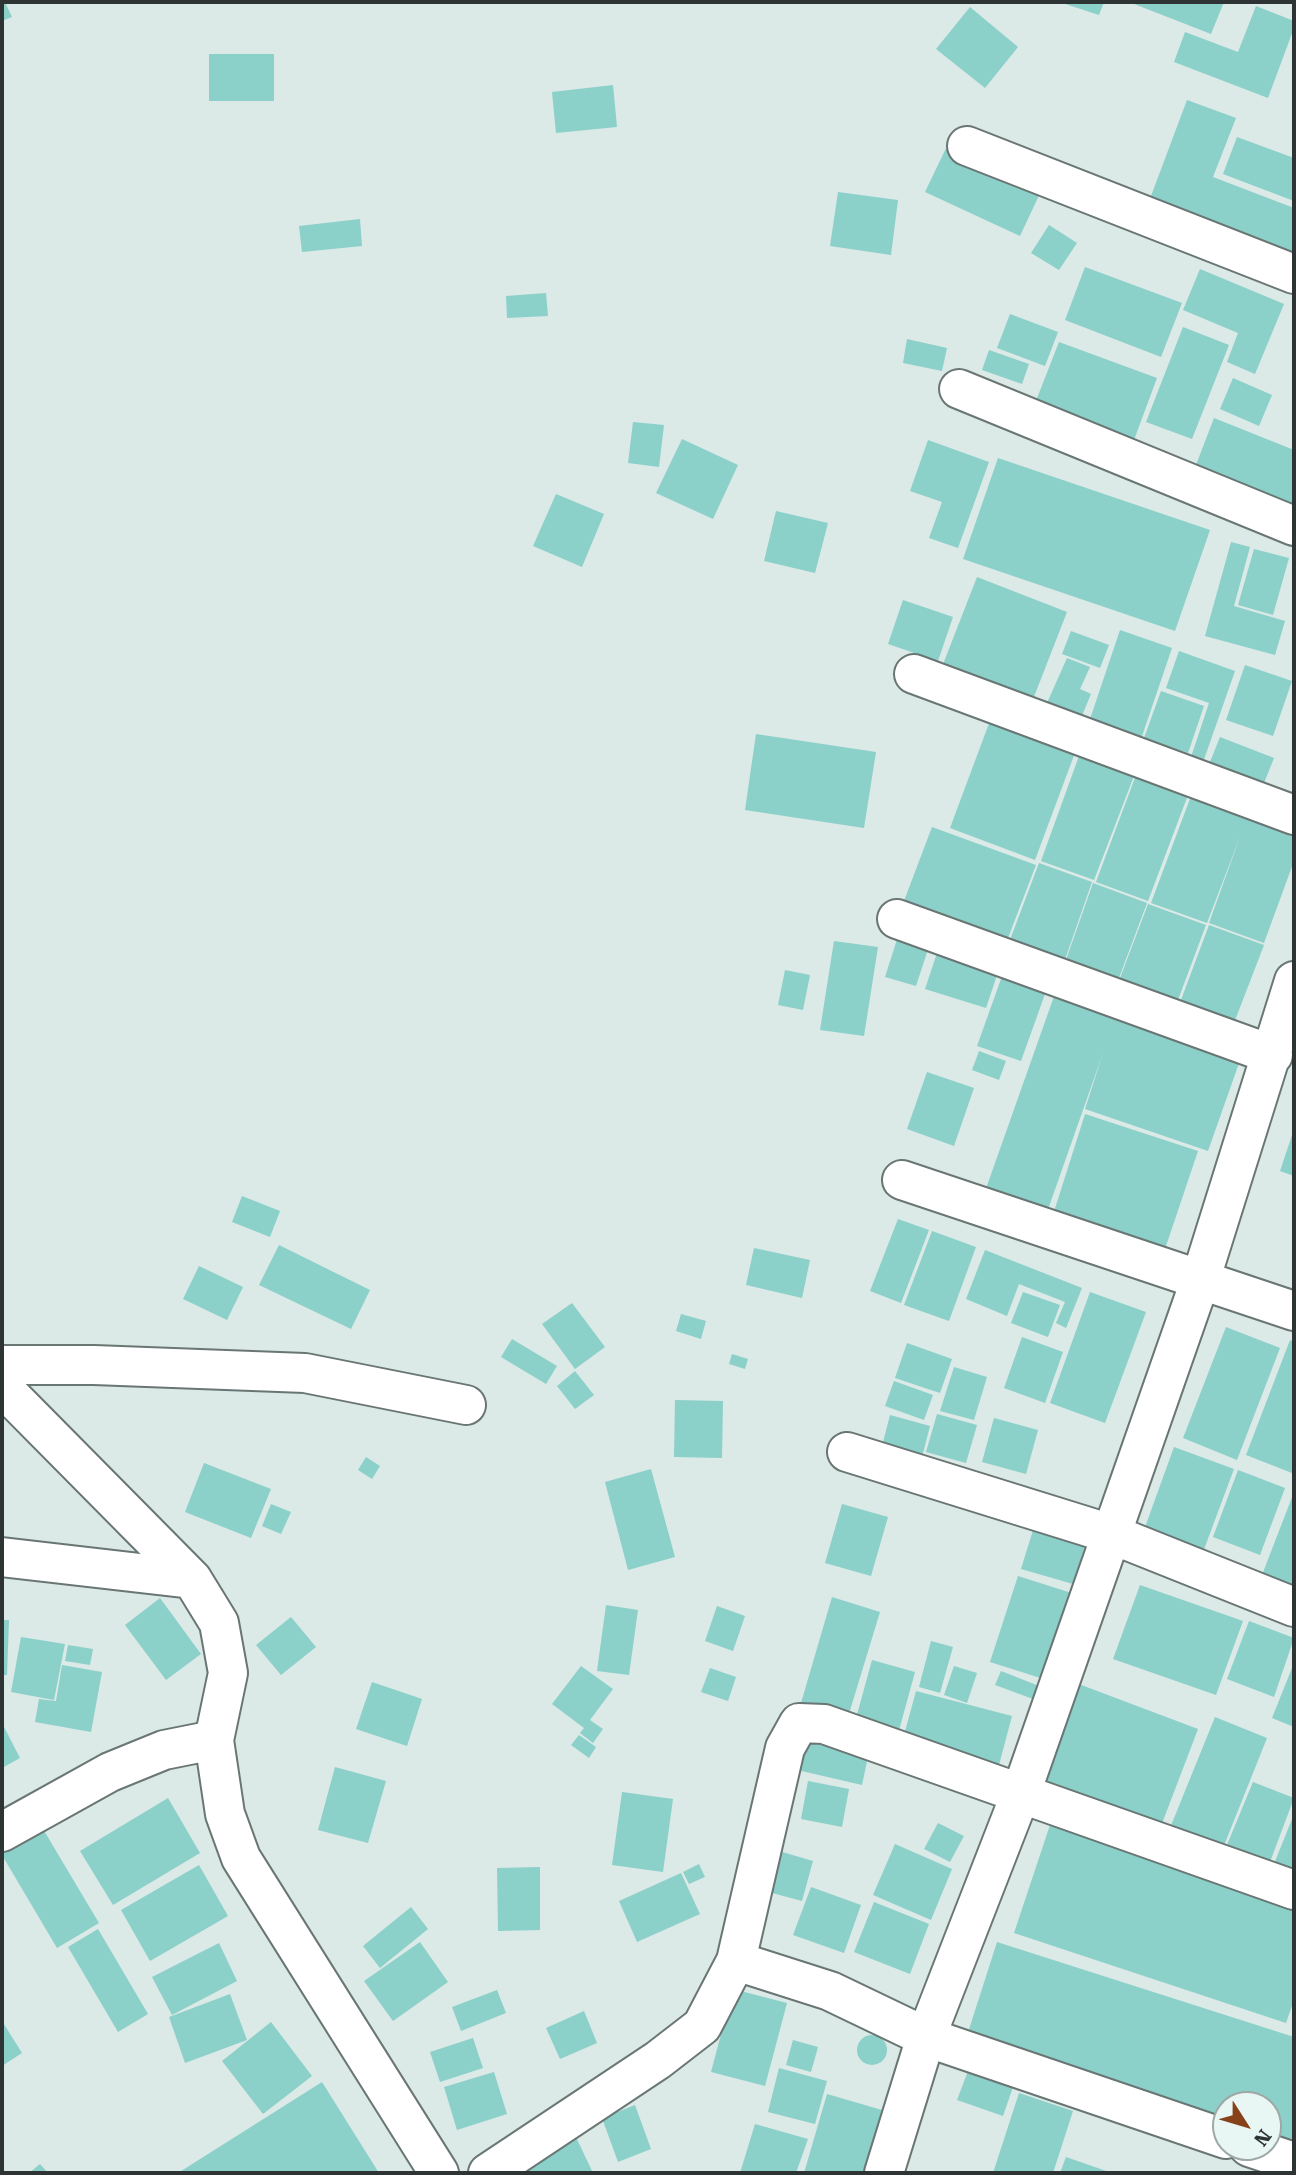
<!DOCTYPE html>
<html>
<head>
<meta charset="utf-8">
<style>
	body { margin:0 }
	#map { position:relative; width:1296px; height:2175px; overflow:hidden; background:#dbe9e7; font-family:"Roboto Serif",serif }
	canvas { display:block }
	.frame { position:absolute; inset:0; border:4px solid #2e3433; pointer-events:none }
	.north { position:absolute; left:1212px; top:2091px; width:70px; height:70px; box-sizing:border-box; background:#e8f6f4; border:2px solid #9ea8a7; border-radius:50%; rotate:127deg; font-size:19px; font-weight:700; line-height:28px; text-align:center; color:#2e3433 }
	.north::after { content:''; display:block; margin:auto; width:24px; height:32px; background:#88421a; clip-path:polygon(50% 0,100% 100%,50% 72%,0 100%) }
</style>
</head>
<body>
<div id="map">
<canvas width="1296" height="2175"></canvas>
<div class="frame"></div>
<div class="north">N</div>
</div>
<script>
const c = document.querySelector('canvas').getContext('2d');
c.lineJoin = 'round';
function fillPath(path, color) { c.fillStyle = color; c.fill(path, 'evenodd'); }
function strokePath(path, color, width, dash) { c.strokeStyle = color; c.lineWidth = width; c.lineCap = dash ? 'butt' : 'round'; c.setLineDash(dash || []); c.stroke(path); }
fillPath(new Path2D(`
	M2 2H5L12 17 2 21Z
	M1059 2 1092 3 1104 2 1099 15Z
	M1129 2H1224L1211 34Z
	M1256 6 1294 21V28L1268 98 1174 62 1185 32 1238 52Z
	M970 7 1018 47 985 88 936 49Z
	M209 54H274V101H209Z
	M613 85 617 127 556 133 552 92Z
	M1187 100 1236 118 1213 177 1294 208V259L1148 204Z
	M1237 137 1294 158V201L1223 174Z
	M948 144 1042 189 1020 236 925 192Z
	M838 192 898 200 891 255 830 246Z
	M360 219 362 246 302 252 299 226Z
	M1049 225 1077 243 1059 270 1031 253Z
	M1085 267 1182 303 1161 357 1065 320Z
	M1200 269 1284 304 1255 374 1227 362 1238 333 1183 310Z
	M546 293 548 316 507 318 506 296Z
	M1010 314 1058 332 1045 366 997 348Z
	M1183 327 1229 345 1192 439 1146 422Z
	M907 339 947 348 942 371 903 363Z
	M1059 342 1157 378 1131 448 1032 411Z
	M989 350 1029 364 1022 384 982 370Z
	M1233 378 1272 395 1259 426 1220 409Z
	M1214 418 1294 450V506L1191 478Z
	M633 422 664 425 659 467 628 463Z
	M682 439 738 465 713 519 656 493Z
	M928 440 989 462 958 548 929 538 942 502 910 491Z
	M998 458 1210 530 1175 631 963 559Z
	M556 494 604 514 582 567 533 546Z
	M776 511 828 523 815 573 764 561Z
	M1231 542 1250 547 1234 606 1285 621 1275 655 1205 636Z
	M1254 549 1289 558 1273 615 1238 605Z
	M977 577 1067 612 1030 707 940 672Z
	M903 600 953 617 938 661 888 644Z
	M1120 630 1172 648 1138 748 1086 731Z
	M1071 631 1109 645 1100 668 1062 654Z
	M1179 651 1235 671 1201 768 1191 757 1209 703 1166 688Z
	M1067 658 1090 667 1080 689 1091 694 1081 718 1047 703Z
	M1245 665 1292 681 1273 736 1226 720Z
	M1161 691 1204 706 1188 753 1144 738Z
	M991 718 1076 750 1035 860 950 828Z
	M756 734 876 752 864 828 745 810Z
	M1220 737 1274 758 1260 793 1206 772Z
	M1079 756 1134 776 1094 880 1041 861Z
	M1136 775 1188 795 1148 901 1096 882Z
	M1191 796 1294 834V861L1264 943 1209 923 1241 834 1207 923 1151 903Z
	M932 827 1036 865 1008 938 904 901Z
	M1039 863 1092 882 1060 974 1005 953Z
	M1093 883 1147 903 1113 994 1061 974Z
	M1148 904 1206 925 1172 1016 1114 994Z
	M1209 925 1264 945 1229 1036 1175 1016Z
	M900 930 931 940 916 986 885 977Z
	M834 941 878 947 864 1036 820 1030Z
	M940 944 1001 963 986 1008 925 989Z
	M1006 965 1050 980 1021 1061 977 1046Z
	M785 970 810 975 803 1010 778 1005Z
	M1058 985 1244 1049 1208 1151 1085 1109 1103 1053 1045 1218 983 1197Z
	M979 1051 1006 1061 999 1080 972 1070Z
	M927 1072 974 1088 954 1146 907 1129Z
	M1085 1114 1198 1151 1164 1252 1052 1218Z
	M1294 1129V1176L1280 1171Z
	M242 1196 280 1211 270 1237 232 1222Z
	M898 1219 929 1230 901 1303 870 1291Z
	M932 1231 976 1247 949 1321 904 1305Z
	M279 1245 370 1290 351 1329 259 1285Z
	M754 1248 810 1260 802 1298 746 1285Z
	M985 1250 1082 1288 1066 1328 1056 1323 1065 1302 1019 1284 1007 1316 966 1299Z
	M199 1266 243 1287 227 1320 183 1299Z
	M1023 1292 1060 1305 1048 1337 1011 1323Z
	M1090 1292 1146 1312 1105 1423 1050 1403Z
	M572 1303 605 1347 575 1369 542 1324Z
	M681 1314 706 1321 701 1339 676 1331Z
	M1226 1327 1280 1348 1237 1460 1183 1438Z
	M1022 1337 1063 1352 1045 1403 1004 1388Z
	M512 1339 557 1366 546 1384 501 1357Z
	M1290 1340 1294 1342 1292 1473 1246 1455Z
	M907 1343 952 1359 940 1393 895 1378Z
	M732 1354 748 1359 745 1369 729 1364Z
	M954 1367 987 1377 974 1420 940 1411Z
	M575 1371 594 1395 575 1409 557 1386Z
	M894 1381 933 1395 924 1420 885 1406Z
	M675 1400 723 1401 722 1458 674 1457Z
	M937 1414 977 1425 966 1463 926 1452Z
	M890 1415 930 1426 921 1461 881 1450Z
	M994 1418 1038 1430 1026 1474 982 1462Z
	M1174 1447 1234 1469 1203 1552 1144 1530Z
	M366 1457 380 1466 372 1479 358 1470Z
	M204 1463 271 1489 251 1538 185 1512Z
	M651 1469 675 1557 628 1570 605 1482Z
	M1238 1470 1285 1488 1260 1555 1213 1537Z
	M1294 1492V1602L1257 1588Z
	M271 1504 291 1512 281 1534 262 1526Z
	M842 1504 888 1517 871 1576 825 1563Z
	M1033 1530 1085 1546 1073 1584 1021 1569Z
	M1018 1576 1081 1596 1053 1682 990 1662Z
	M1140 1585 1243 1621 1216 1695 1113 1659Z
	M832 1597 880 1612 848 1717 801 1703Z
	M160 1598 201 1654 166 1680 125 1625Z
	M606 1605 638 1610 629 1675 597 1671Z
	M717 1606 745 1616 733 1651 705 1641Z
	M291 1617 316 1647 281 1675 256 1645Z
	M2 1620H9L7 1675H2Z
	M1249 1621 1294 1638 1274 1697 1227 1679Z
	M21 1637 65 1644 54 1700 11 1692Z
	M931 1641 953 1647 940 1693 919 1687Z
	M68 1645 93 1649 90 1665 65 1661Z
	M872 1660 915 1672 898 1734 855 1722Z
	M1294 1663V1727L1272 1718Z
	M62 1665 102 1672 91 1732 35 1722 39 1699 56 1701Z
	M581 1666 613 1689 590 1720 603 1729 593 1743 580 1733 584 1728 552 1704Z
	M954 1666 977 1673 967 1703 944 1695Z
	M710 1668 736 1677 728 1701 701 1692Z
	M1001 1671 1039 1686 1033 1699 995 1685Z
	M372 1682 422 1699 407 1746 356 1729Z
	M1076 1683 1198 1729 1158 1834 1036 1788Z
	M916 1691 1012 1716 999 1765 903 1739Z
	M1215 1717 1267 1738 1221 1853 1168 1833Z
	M2 1723 20 1758 2 1768Z
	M802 1732 870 1747 862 1785 793 1769Z
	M579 1735 596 1747 589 1758 571 1745Z
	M335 1767 386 1781 368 1843 318 1830Z
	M808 1781 849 1789 842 1827 801 1819Z
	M1253 1782 1294 1798 1267 1870 1224 1852Z
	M622 1792 673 1799 663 1872 612 1865Z
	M168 1798 200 1853 113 1905 80 1851Z
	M1294 1814V1878L1272 1869Z
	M1052 1819 1294 1899V2000L1286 2023 1014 1933Z
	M938 1823 964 1836 950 1862 924 1849Z
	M40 1824 99 1923 57 1948 2 1855V1847Z
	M895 1844 952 1869 931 1920 873 1895Z
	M772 1849 813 1861 802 1901 761 1890Z
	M699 1864 705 1877 689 1884 683 1872Z
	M199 1865 228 1916 150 1961 121 1910Z
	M540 1867V1930L498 1931 497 1868Z
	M681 1873 700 1914 637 1942 619 1901Z
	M811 1887 861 1905 844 1953 793 1935Z
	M874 1902 929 1924 910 1974 854 1952Z
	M411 1907 428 1929 380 1968 363 1946Z
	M98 1929 148 2014 118 2032 68 1947Z
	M420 1942 448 1982 393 2021 364 1981Z
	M997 1942 1294 2037V2151L1268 2143V2105H1226V2129L964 2045Z
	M219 1943 237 1981 172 2015 152 1977Z
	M733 1989 787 2003 765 2086 711 2072Z
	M497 1990 506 2013 461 2031 452 2007Z
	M230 1994 247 2040 185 2063 169 2017Z
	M584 2011 597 2043 560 2059 546 2028Z
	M2 2021 22 2053 2 2066Z
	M271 2022 312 2076 263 2114 222 2061Z
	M857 2050a15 15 0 1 1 30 0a15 15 0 1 1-30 0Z
	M473 2038 483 2068 440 2082 430 2052Z
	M793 2040 818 2047 811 2072 786 2065Z
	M779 2068 827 2081 815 2124 768 2112Z
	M968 2071 1013 2087 1003 2116 957 2100Z
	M494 2072 507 2114 457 2130 444 2087Z
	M322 2082 379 2173H178Z
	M1019 2093 1073 2111 1053 2173H993Z
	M827 2094 882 2110 863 2173H804Z
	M635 2105 651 2149 618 2162 602 2118Z
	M755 2124 808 2139 796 2173H740Z
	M575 2135 593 2173H495Z
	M1066 2157 1112 2173H1060Z
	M40 2164 48 2173H29Z`), '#8bd0c9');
const minor = new Path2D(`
	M967 146 1294 274
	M959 389 1294 526
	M914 674 1294 815
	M897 919 1273 1055
	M902 1180 1294 1311
	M2 1365H94L305 1373 466 1405
	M2 1387 192 1579 219 1623 228 1673 214 1740 225 1814 241 1858 439 2173
	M847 1452 1111 1534 1294 1607
	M2 1557 192 1579
	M2 1832 110 1772 164 1750 214 1740
	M736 1961 830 1991 926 2037 1226 2139
	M1249 2147 1294 2162
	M488 2173 658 2060 702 2026 736 1961 785 1748 799 1723 824 1724 1294 1890
	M884 2173 926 2037 1021 1793 1200 1281 1294 981`);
strokePath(minor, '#697674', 42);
strokePath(minor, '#fff', 38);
</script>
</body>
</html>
